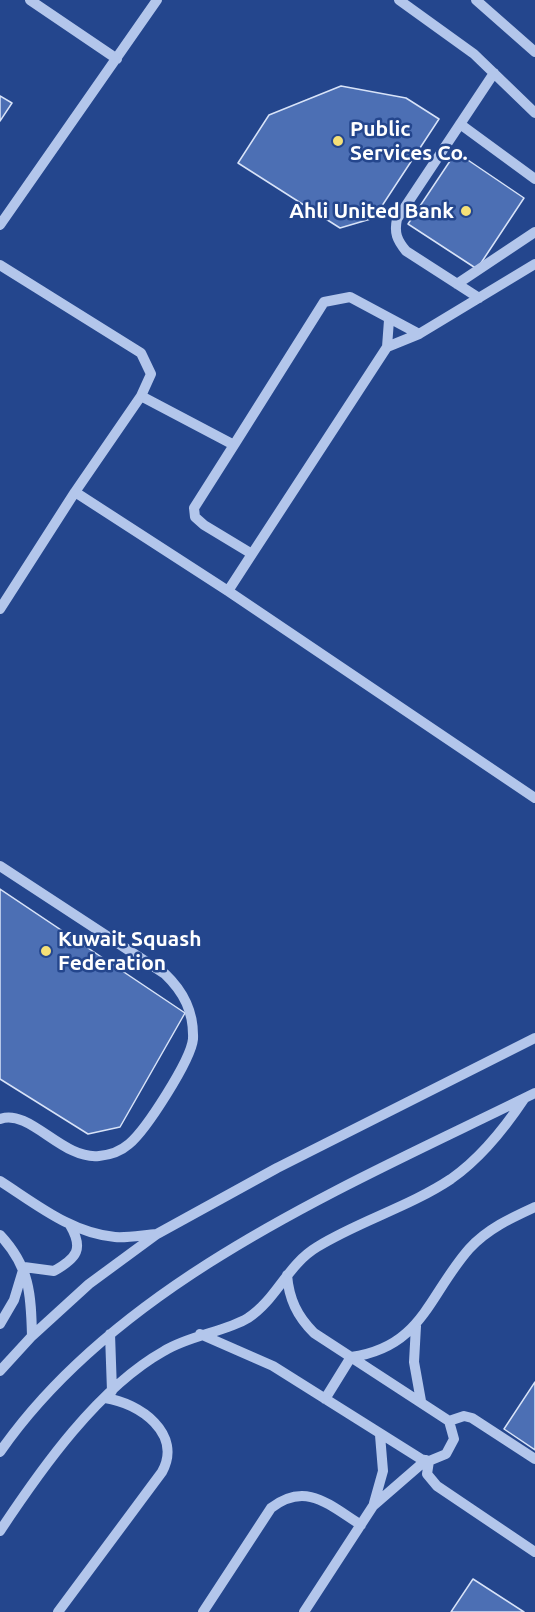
<!DOCTYPE html>
<html>
<head>
<meta charset="utf-8">
<style>
	body { margin:0 }
	canvas { display:block; background:#24468d }
</style>
</head>
<body>
<canvas width="535" height="1612"></canvas>
<script>
const c = document.querySelector('canvas').getContext('2d');
c.lineJoin = 'round';
function fillPath(path, color) { c.fillStyle = color; c.fill(path, 'evenodd'); }
function strokePath(path, color, width, dash) { c.strokeStyle = color; c.lineWidth = width; c.lineCap = dash ? 'butt' : 'round'; c.setLineDash(dash || []); c.stroke(path); }
function write(font, color, halo, rows, align = 'center') {
  c.font = font + ' Ubuntu,sans-serif'; c.lineWidth = 5; c.setLineDash([]); c.textBaseline = 'middle'; c.strokeStyle = halo; c.fillStyle = color; for (const [text, x, y, turn = 0] of rows) {
    c.save(); c.translate(x, y); c.rotate((+turn || 0) * Math.PI / 180); c.textAlign = isNaN(turn) ? turn : align; if (halo) c.strokeText(text, 0, 0); c.fillText(text, 0, 0); c.restore();
  }
}
const building = new Path2D(`
	M341 86 406 98 439 119 374 218 340 228 238 163 269 115Z
	M0 96 12 103 0 121Z
	M456 152 524 198 477 269 408 224Z
	M0 889 185 1013 120 1127 88 1134 0 1079Z
	M535 1382V1450L504 1429Z
	M473 1579 524 1612H451Z`);
fillPath(building, '#4c6fb4');
strokePath(building, '#d8e3f8', 1.5);
strokePath(new Path2D(`
	M30 0 117 59
	M399 0 474 54 535 113
	M476 0 535 52
	M460 124 535 179
	M0 225 157 0
	M0 265 141 353 151 374 141 396 75 492 0 609
	M457 284 535 232
	M479 298 406 251C397 240 394 233 397 219L494 73
	M387 347 389 320
	M141 396 234 445 324 302 350 297 419 334 535 264
	M234 445 194 508 195 517 204 525 252 554 387 347 419 334
	M75 492 228 591 535 798
	M228 591 252 554
	M0 866 165 974C184 992 194 1012 193 1039 191 1060 146 1130 129 1144 121 1151 110 1155 99 1156 62 1160 30 1108 0 1119
	M0 1181C36 1204 71 1233 115 1237 128 1238 143 1235 157 1234
	M0 1235C30 1267 31 1294 32 1336
	M0 1324 14 1300 24 1267 54 1271C77 1258 84 1249 70 1225
	M416 1326 414 1362 421 1401
	M110 1334 112 1391
	M200 1334 273 1366 421 1459 429 1461 446 1454 454 1439 449 1421 314 1333C297 1316 289 1299 287 1275
	M0 1371 32 1336 89 1284 157 1234 277 1168 535 1038
	M325 1399 351 1357C422 1347 428 1296 469 1249 487 1229 511 1218 535 1207
	M449 1421 464 1416 472 1418 535 1459
	M0 1452C120 1279 351 1184 535 1093
	M429 1461 427 1474 437 1486 535 1552
	M374 1503 383 1471 380 1435
	M0 1531C41 1469 98 1388 164 1351 190 1335 225 1332 248 1318 277 1299 287 1265 317 1247 359 1221 409 1207 451 1179 481 1158 504 1129 524 1099
	M58 1612 162 1472C183 1434 140 1403 105 1398
	M203 1612 271 1508C306 1481 329 1505 361 1525
	M304 1612 373 1506 426 1460`), '#b3c6eb', 10);
for (const [x, y, r, color] of [
	[338,141,6,"#f5e077"],
	[466,211,6,"#f5e077"],
	[46,951,6,"#f5e077"]
]) { const dot = new Path2D(); dot.arc(x, y, r, 0, 2 * Math.PI); c.fillStyle = color; c.fill(dot); strokePath(dot, '#24468d', 2); }
write('bold 21px', '#fff', '#24468d', [
	["Public",350,129],
	["Services Co.",350,153],
	["Ahli United Bank",454,211,"right"],
	["Kuwait Squash",58,939],
	["Federation",58,963]
], 'left');
</script>
</body>
</html>
